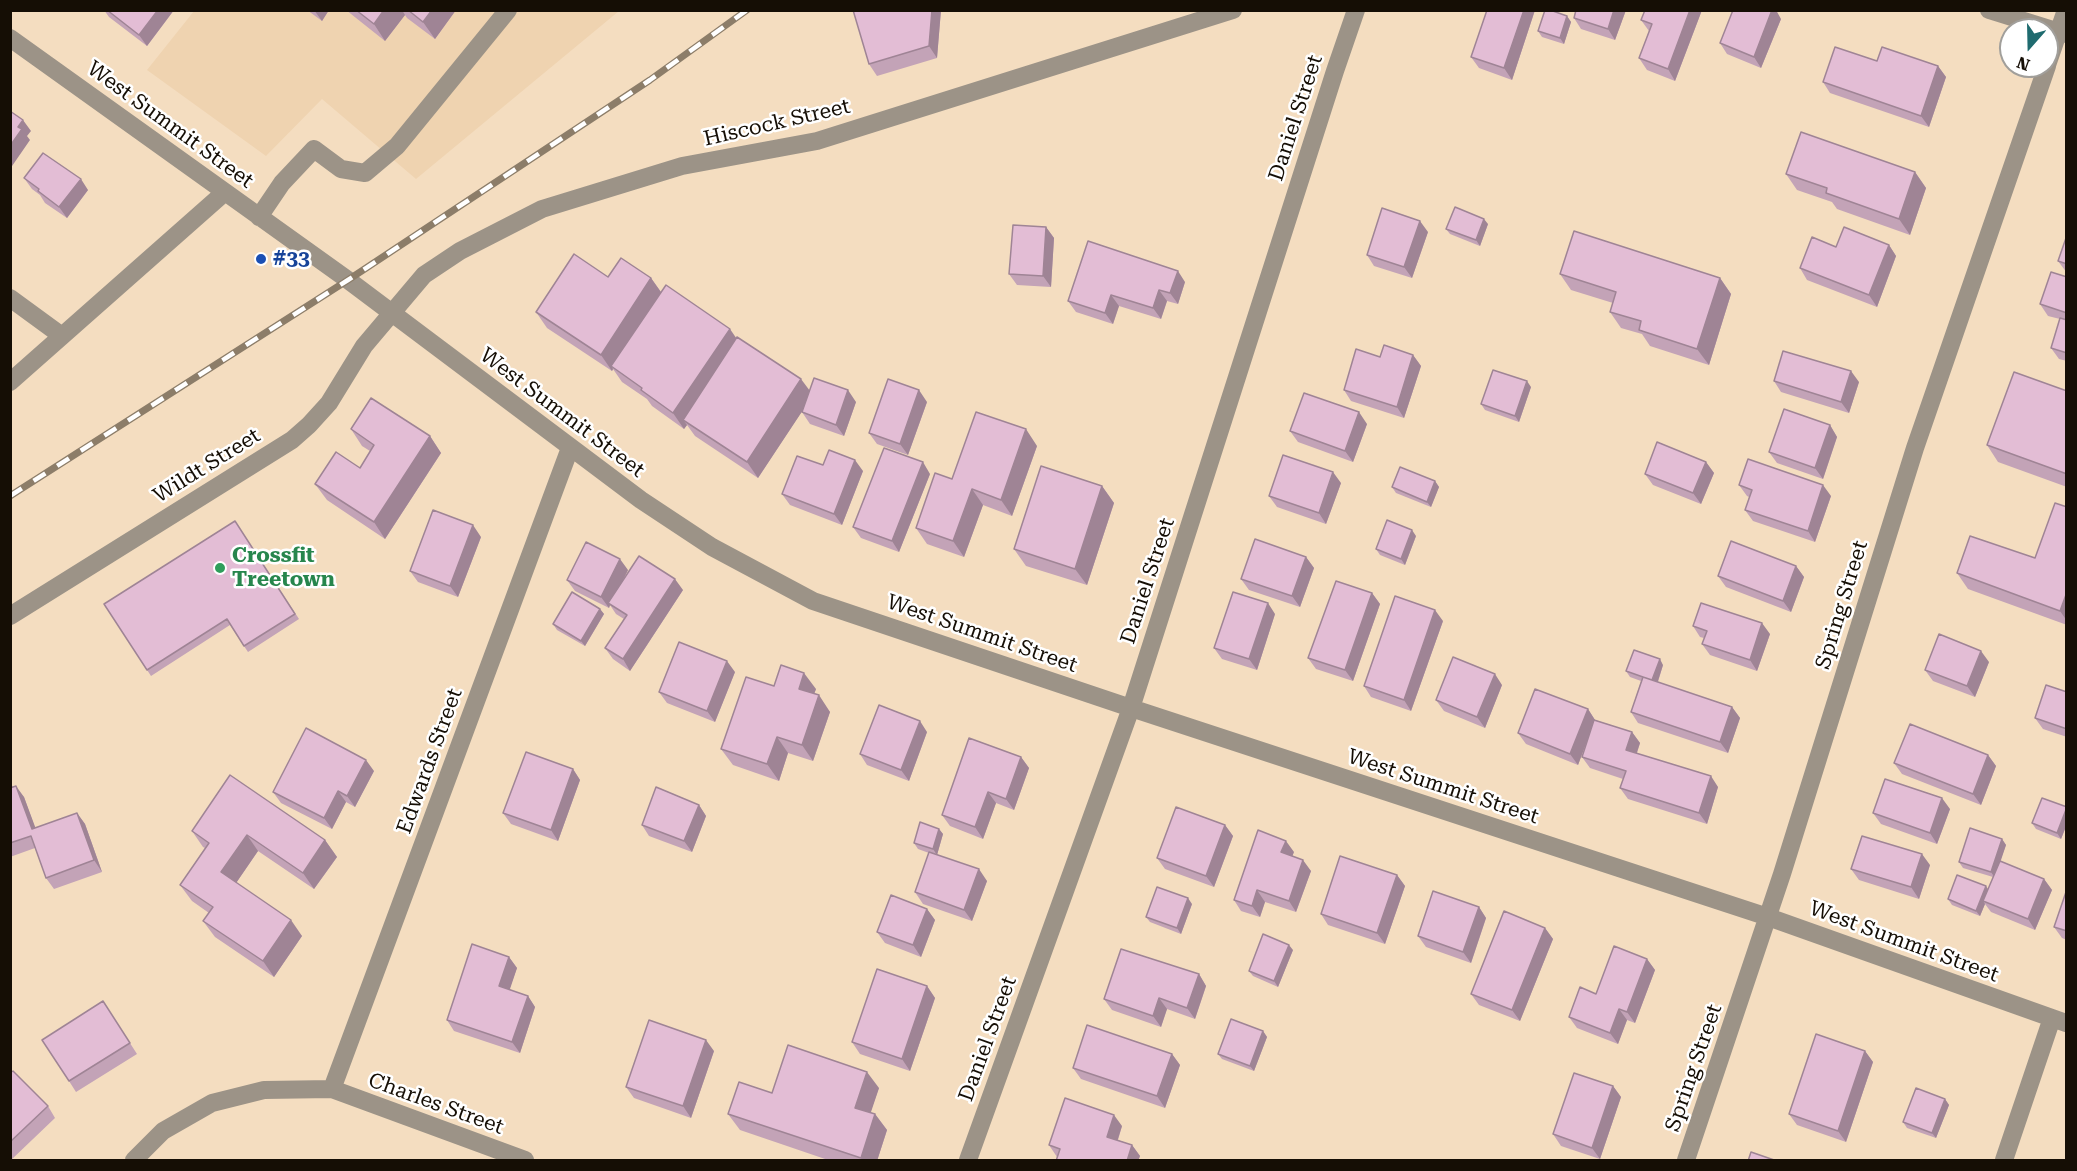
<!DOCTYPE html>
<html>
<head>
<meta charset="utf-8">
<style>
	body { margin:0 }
	#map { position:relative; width:2077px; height:1171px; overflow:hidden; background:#f4ddc0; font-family:"Roboto Serif",serif }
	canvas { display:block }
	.frame { position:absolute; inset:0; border:12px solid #150e05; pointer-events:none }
	.north { position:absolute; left:1999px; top:18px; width:60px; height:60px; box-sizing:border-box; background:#fff; border:2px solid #a19f9b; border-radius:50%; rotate:200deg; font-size:16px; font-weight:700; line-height:24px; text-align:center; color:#150e05 }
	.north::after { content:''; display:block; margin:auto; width:21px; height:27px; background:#1f6b6f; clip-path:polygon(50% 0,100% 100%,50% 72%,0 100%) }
</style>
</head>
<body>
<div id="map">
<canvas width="2077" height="1171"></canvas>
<div class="frame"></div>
<div class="north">N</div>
</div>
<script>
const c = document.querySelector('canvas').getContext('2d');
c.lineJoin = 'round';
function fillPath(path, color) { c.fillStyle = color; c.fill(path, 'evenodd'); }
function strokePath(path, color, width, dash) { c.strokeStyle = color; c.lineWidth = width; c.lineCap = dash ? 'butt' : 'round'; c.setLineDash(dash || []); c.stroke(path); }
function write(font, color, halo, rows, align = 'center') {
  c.font = font + ' "Roboto Serif",serif'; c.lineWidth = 5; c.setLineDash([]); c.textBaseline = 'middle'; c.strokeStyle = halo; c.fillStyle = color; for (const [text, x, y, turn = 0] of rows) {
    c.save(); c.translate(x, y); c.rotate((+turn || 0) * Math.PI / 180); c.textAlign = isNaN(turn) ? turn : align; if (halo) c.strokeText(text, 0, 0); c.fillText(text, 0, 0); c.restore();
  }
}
fillPath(new Path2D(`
	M194 11H619L416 179 322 99 266 156 147 70Z`), '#efd3b0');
strokePath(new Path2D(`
	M1989 10 2066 34
	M10 38 348 280 641 500 712 547 813 601 1131 708 1768 917 2066 1023
	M2047 65 2066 10
	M259 217 282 183 314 149 341 169 365 173 397 146 508 10
	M10 298 62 336
	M10 382 225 192
	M10 616 292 440 309 425 329 403 364 346 424 275 460 251 542 209 682 166 817 141 1233 10
	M332 1089 570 448
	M134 1160 163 1131 212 1103 264 1090 332 1089 525 1160
	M968 1160 1131 708 1335 71 1356 10
	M1686 1160 1782 874 1915 448 2047 66
	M2004 1160 2052 1018`), '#9c9387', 18);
const rail = new Path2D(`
	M10 496 348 280 650 80 747 10`);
strokePath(rail, '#8c7d69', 7);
strokePath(rail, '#fff', 4.5, [14]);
fillPath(new Path2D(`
	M104 10H174L147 46 109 17Z
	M307 10H329L322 21Z
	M346 10H456L435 39 407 18 405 15 385 41Z
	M853 10H941L937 58 877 76 869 64Z
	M1487 10H1535L1512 80 1479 68 1471 57Z
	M1576 10H1626L1615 40 1581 29 1574 18Z
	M1702 10 1675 81 1647 70 1639 58 1649 31 1641 20Z
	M1567 16 1571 22 1564 44 1542 37 1538 31Z
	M1781 19 1761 68 1727 54 1720 43Z
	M1877 61 1938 66 1946 77 1929 127 1830 93 1823 82Z
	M1915 172 1926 188 1910 235 1837 209 1832 202 1797 190 1786 174Z
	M24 178 88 190 67 218 45 203 40 195 32 189Z
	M1488 224 1480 246 1450 234 1446 229Z
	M1046 227 1054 238 1051 287 1017 285 1009 274Z
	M1428 232 1412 278 1374 266 1367 255Z
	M2067 235V273L2058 261Z
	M1889 245 1896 256 1877 307 1807 280 1800 268 1836 247Z
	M1560 274 1720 278 1731 294 1709 365 1650 346 1642 334 1621 328 1610 312 1613 303 1571 290Z
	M608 277 651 278 661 292 736 338 810 391 856 402 844 436 810 424 802 412V411L758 478 695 436 687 425 684 429 652 406 647 399 622 382 613 369 612 371 547 328 536 312Z
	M2067 277V361L2059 359 2051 348 2060 319 2048 316 2040 304Z
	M1185 282 1178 304 1167 301 1161 319 1119 306 1113 324 1076 312 1068 301Z
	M1413 355 1421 366 1404 418 1351 401 1344 390 1380 357Z
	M1774 381 1859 382 1849 413 1781 392Z
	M1531 387 1519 422 1485 410 1481 404Z
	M2067 391V487L1998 462 1987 445Z
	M927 402 908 455 877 444 869 433Z
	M1367 424 1353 462 1298 442 1290 431Z
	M1830 425 1837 437 1823 479 1777 463 1769 452Z
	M351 429 430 436 441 453 385 539 327 500 315 484 360 468 370 451 362 446Z
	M1037 446 1012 516 983 505 964 557 927 544 916 528 952 479Z
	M1706 462 1714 473 1701 504 1653 485 1645 474Z
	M823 465 863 471 842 525 790 505 782 494Z
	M930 474 899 552 861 538 853 527Z
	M1435 481 1439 487 1431 507 1396 493 1392 487Z
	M1341 483 1326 524 1277 507 1269 496Z
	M1739 485 1831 496 1815 542 1753 521 1745 510 1749 497 1747 496Z
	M1102 486 1114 503 1087 585 1026 566 1014 549Z
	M2067 507V625L1968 589 1957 573 2035 558Z
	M235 521 299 619 248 652 230 625 151 676 104 604Z
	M1416 536 1405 565 1380 555 1376 549Z
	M481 537 458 597 418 582 410 571Z
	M1306 557 1314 568 1300 607 1249 590 1241 579Z
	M1796 566 1804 577 1791 612 1726 587 1718 576Z
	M628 570 622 582 683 590 630 671 613 659 605 648 624 619 616 614 610 605 609 608 575 591 567 580Z
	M1372 593 1380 604 1353 681 1316 669 1308 658Z
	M600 609 604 614 585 646 557 630 553 624Z
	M1275 614 1257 670 1222 659 1214 648Z
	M1443 621 1411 711 1371 697 1364 686Z
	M1693 626 1770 634 1757 671 1710 655 1702 644 1704 638 1700 637Z
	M1989 662 1975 697 1933 681 1925 670Z
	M1663 665 1658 682 1732 707 1740 718 1728 753 1638 723 1631 712 1641 681 1630 677 1626 671Z
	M735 672 715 722 667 703 659 692Z
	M1502 685 1485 728 1444 711 1436 700Z
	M774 686 816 689 814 694 830 712 813 761 788 753 779 781 733 765 721 749Z
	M2067 692V737L2043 729 2035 718Z
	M1588 709 1595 720 1632 732 1640 743 1637 753 1718 787 1707 824 1628 799 1620 788 1623 779 1590 768 1582 757 1587 741 1578 765 1526 744 1518 733Z
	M927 732 909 781 867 765 860 754Z
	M1988 755 1996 766 1981 805 1902 774 1894 763Z
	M1021 757 1029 768 1014 810 996 803 983 839 950 826 942 815Z
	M573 769 580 780 558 841 511 824 503 813Z
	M374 771 355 807 346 802 332 829 281 803 273 792Z
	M10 782 13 787 24 797 35 828 77 813 85 824 102 872 54 889 46 878 35 848 10 857Z
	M699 805 706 816 692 852 649 836 642 825Z
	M2067 807V824L2061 839 2036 829 2032 823Z
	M1950 809 1937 844 1881 824 1873 813Z
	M1225 825 1233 836 1214 887 1165 869 1157 858Z
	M939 829 943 834 937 855 987 881 972 921 923 904 915 892 929 853 918 849 914 843Z
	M192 831 325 840 337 857 314 889 258 851 236 883 302 936 274 977 215 937 203 921 209 913 192 901 180 885 205 848 203 847Z
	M2002 839 2006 845 2000 861 2044 879 2052 890 2035 930 1991 912 1985 904 1980 916 1952 905 1948 899 1988 890 1993 877 1963 868 1959 862Z
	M1294 852 1292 856 1311 871 1296 912 1265 902 1260 917 1241 911 1234 900Z
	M1930 865 1919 899 1859 880 1851 869Z
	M1397 875 1405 886 1385 944 1328 925 1321 914Z
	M2067 889V940L2062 938 2054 927Z
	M1192 904 1181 934 1150 922 1146 917Z
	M1479 907 1486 918 1471 963 1426 947 1418 936Z
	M927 909 935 920 921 957 885 943 877 932Z
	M1545 928 1553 939 1520 1021 1479 1005 1471 994Z
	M1293 950 1278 987 1253 976 1249 971Z
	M509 957 517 968 509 990 528 996 535 1007 520 1053 454 1031 447 1020Z
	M1647 959 1655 970 1635 1023 1627 1020 1618 1044 1577 1028 1569 1017 1596 994Z
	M1199 974 1206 986 1195 1019 1167 1009 1161 1027 1112 1010 1104 999Z
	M927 986 935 998 910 1071 860 1054 852 1042Z
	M110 1012 137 1054 76 1092 69 1081Z
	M1263 1031 1267 1037 1254 1071 1222 1059 1218 1054Z
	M714 1051 691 1118 634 1098 626 1087Z
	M1865 1051 1873 1062 1846 1142 1797 1125 1789 1114Z
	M1172 1054 1180 1065 1165 1108 1081 1079 1073 1068Z
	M10 1073 48 1106 55 1118 10 1161Z
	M1613 1086 1621 1097 1600 1159 1561 1146 1553 1134Z
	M879 1088 870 1113 875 1114 887 1130 877 1161H831L740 1130 728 1114 772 1093Z
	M1945 1099 1949 1105 1936 1138 1907 1128 1903 1122Z
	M1122 1126 1118 1140 1132 1145 1140 1156 1138 1161H1056L1057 1157 1049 1145Z`), '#c3a3b7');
fillPath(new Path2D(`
	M158 10H174L147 46 139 35Z
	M314 10H329L322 21Z
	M384 10H402L405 15 385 41 374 24Z
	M432 10H456L435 39 423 22Z
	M932 10H941L937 58 929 46Z
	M1524 10H1535L1512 80 1504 68Z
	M1614 10H1626L1615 40 1608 29Z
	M1690 10H1702L1675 81 1668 69Z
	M1772 10H1776L1781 19 1761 68 1754 57Z
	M1567 16 1571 22 1564 44 1560 38Z
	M1938 66 1946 77 1929 127 1921 116Z
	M23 120 31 131 27 136 30 140 10 169V146L18 127Z
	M1915 172 1926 188 1910 235 1899 219Z
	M81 179 88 190 67 218 59 207Z
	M1484 219 1488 224 1480 246 1476 240Z
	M1420 221 1428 232 1412 278 1404 267Z
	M1046 227 1054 238 1051 287 1043 276Z
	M1889 245 1896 256 1877 307 1869 295Z
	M1178 271 1185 282 1178 304 1170 293Z
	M651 278 663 295 611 366 613 369 612 371 601 355Z
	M1720 278 1731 294 1709 365 1697 349Z
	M1159 290 1167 301 1161 319 1153 308Z
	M1111 295 1119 306 1113 324 1105 313Z
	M730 329 741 345 683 420 687 425 684 429 673 413Z
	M1413 355 1421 366 1404 418 1397 407Z
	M1851 371 1859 382 1849 413 1841 402Z
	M801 379 813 395 758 478 747 462Z
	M1527 381 1531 387 1519 422 1515 416Z
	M848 390 856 402 844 436 836 425Z
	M919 390 927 402 908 455 900 444Z
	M1359 412 1367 424 1353 462 1345 451Z
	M1830 425 1837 437 1823 479 1815 468Z
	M1026 429 1037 446 1012 516 1001 500Z
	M430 436 441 453 385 539 374 522Z
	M855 460 863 471 842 525 834 514Z
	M923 462 930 474 899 552 892 541Z
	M1706 462 1714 473 1701 504 1693 493Z
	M1333 472 1341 483 1326 524 1319 513Z
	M1435 481 1439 487 1431 507 1427 502Z
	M1823 485 1831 496 1815 542 1808 531Z
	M1102 486 1114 503 1087 585 1075 569Z
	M972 489 983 505 964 557 953 541Z
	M473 525 481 537 458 597 450 586Z
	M1412 530 1416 536 1405 565 1401 559Z
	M1306 557 1314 568 1300 607 1292 596Z
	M620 559 628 570 611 604 608 603 610 605 609 608 601 597Z
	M1796 566 1804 577 1791 612 1783 601Z
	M675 579 683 590 630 671 623 659Z
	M2067 592V621L2060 611Z
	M1372 593 1380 604 1353 681 1345 670Z
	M1268 603 1275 614 1257 670 1249 659Z
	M600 609 604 614 585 646 581 641Z
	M1435 610 1443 621 1411 711 1404 700Z
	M1762 623 1770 634 1757 671 1750 660Z
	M1981 651 1989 662 1975 697 1967 686Z
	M1660 659 1663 665 1656 687 1652 681Z
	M727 661 735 672 715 722 707 711Z
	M804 673 816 689 810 705 799 689Z
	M1495 674 1502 685 1485 728 1477 717Z
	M819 695 830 712 813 761 802 745Z
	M1732 707 1740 718 1728 753 1720 742Z
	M1588 709 1595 720 1578 765 1570 754Z
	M920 721 927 732 909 781 901 770Z
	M1632 732 1640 743 1634 761 1626 750Z
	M777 737 788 753 779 781 767 764Z
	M1988 755 1996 766 1981 805 1973 794Z
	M1021 757 1029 768 1014 810 1006 799Z
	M366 760 374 771 355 807 347 796Z
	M573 769 580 780 558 841 551 830Z
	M1711 776 1718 787 1707 824 1699 813Z
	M16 786 24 797 40 840 32 829Z
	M338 791 346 802 332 829 324 818Z
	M988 792 996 803 983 839 975 827Z
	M1942 798 1950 809 1937 844 1930 833Z
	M699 805 706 816 692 852 684 841Z
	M2067 808V824L2061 839 2057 833Z
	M77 813 85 824 102 872 94 860Z
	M1225 825 1233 836 1214 887 1206 876Z
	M939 829 943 834 937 855 933 849Z
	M247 835 258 851 232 889 221 872Z
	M2002 839 2006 845 1995 878 1991 872Z
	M325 840 337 857 314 889 303 873Z
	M1286 841 1294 852 1289 864 1281 852Z
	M1922 854 1930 865 1919 899 1911 887Z
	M1303 860 1311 871 1296 912 1289 901Z
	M979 869 987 881 972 921 964 910Z
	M1397 875 1405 886 1385 944 1377 933Z
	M2044 879 2052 890 2035 930 2028 919Z
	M1986 886 1990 892 1983 901 1985 904 1980 916 1976 911Z
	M1257 890 1265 902 1260 917 1252 906Z
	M1188 898 1192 904 1181 934 1177 928Z
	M1479 907 1486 918 1471 963 1463 952Z
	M927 909 935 920 921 957 913 945Z
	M291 920 302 936 274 977 263 961Z
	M1545 928 1553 939 1520 1021 1512 1010Z
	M1289 945 1293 950 1278 987 1274 981Z
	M509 957 517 968 507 998 499 986Z
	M1647 959 1655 970 1635 1023 1627 1012Z
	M1199 974 1206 986 1195 1019 1187 1008Z
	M927 986 935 998 910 1071 902 1059Z
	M528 996 535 1007 520 1053 512 1042Z
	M1159 998 1167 1009 1161 1027 1153 1016Z
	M1619 1009 1627 1020 1618 1044 1610 1033Z
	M1263 1031 1267 1037 1254 1071 1250 1066Z
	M706 1040 714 1051 691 1118 683 1106Z
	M1865 1051 1873 1062 1846 1142 1838 1131Z
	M1172 1054 1180 1065 1165 1108 1157 1096Z
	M867 1072 879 1088 867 1124 855 1108Z
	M1613 1086 1621 1097 1600 1159 1592 1148Z
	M1945 1099 1949 1105 1936 1138 1932 1133Z
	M875 1114 887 1130 877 1161H862L861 1158Z
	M1114 1115 1122 1126 1115 1148 1107 1137Z
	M1132 1145 1140 1156 1138 1161H1127Z`), '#9f8495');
const building = new Path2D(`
	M107 10H158L139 35Z
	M356 10H384L374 24Z
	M408 10H432L423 22Z
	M853 10H932L929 46 869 64Z
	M1487 10H1524L1504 68 1471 57Z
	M1545 10H1550L1567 16 1560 38 1538 31Z
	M1576 10H1614L1608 29 1574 18Z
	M1645 10H1690L1668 69 1639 58 1652 24 1641 20Z
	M1733 10H1772L1754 57 1720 43Z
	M1835 47 1877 61 1882 47 1938 66 1921 116 1823 82Z
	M10 111 23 120 18 127 22 129 10 146Z
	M1801 132 1915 172 1899 219 1826 193 1827 188 1786 174Z
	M43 153 81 179 59 207 38 191 39 189 24 178Z
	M1455 207 1484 219 1476 240 1446 229Z
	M1382 208 1420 221 1404 267 1367 255Z
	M1013 225 1046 227 1043 276 1009 274Z
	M1844 227 1889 245 1869 295 1800 268 1812 237 1836 247Z
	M1574 231 1720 278 1697 349 1639 330 1641 321 1610 312 1616 292 1560 274Z
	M2067 235V264L2058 261Z
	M1088 241 1178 271 1170 293 1159 290 1153 308 1111 295 1105 313 1068 301Z
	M574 254 608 277 621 258 651 278 601 355 536 312Z
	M2051 272 2067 277V313L2040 304Z
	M666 285 730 329 673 413 641 390 642 388 611 366Z
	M2060 318 2067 320V353L2051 348Z
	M737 337 801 379 747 462 683 420Z
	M1384 345 1413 355 1397 407 1344 390 1356 349 1380 357Z
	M1783 351 1851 371 1841 402 1774 381Z
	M1493 370 1527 381 1515 416 1481 404Z
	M2014 372 2067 391V474L1987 445Z
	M814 378 848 390 836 425 802 412Z
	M888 379 919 390 900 444 869 433Z
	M1304 393 1359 412 1345 451 1290 431Z
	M371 398 430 436 374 522 315 484 336 452 360 468 374 445 351 429Z
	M1784 409 1830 425 1815 468 1769 452Z
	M976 412 1026 429 1001 500 972 489 953 541 916 528 935 473 952 479Z
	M1657 442 1706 462 1693 493 1645 474Z
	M884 448 923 462 892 541 853 527Z
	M829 450 855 460 834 514 782 494 797 456 823 465Z
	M1283 455 1333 472 1319 513 1269 496Z
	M1748 459 1823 485 1808 531 1745 510 1752 490 1739 485Z
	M1041 466 1102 486 1075 569 1014 549Z
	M1400 467 1435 481 1427 502 1392 487Z
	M2055 503 2067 507V592L2060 611 1957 573 1970 536 2035 558Z
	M433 510 473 525 450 586 410 571Z
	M1387 520 1412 530 1401 559 1376 549Z
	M235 521 295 614 244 646 227 619 147 670 104 604Z
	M1255 539 1306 557 1292 596 1241 579Z
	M1731 541 1796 566 1783 601 1718 576Z
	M586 542 620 559 601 597 567 580Z
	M639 556 675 579 623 659 605 648 627 615 608 603Z
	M1336 581 1372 593 1345 670 1308 658Z
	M572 592 600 609 581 641 553 624Z
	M1233 592 1268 603 1249 659 1214 648Z
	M1395 596 1435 610 1404 700 1364 686Z
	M1701 603 1762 623 1750 660 1702 644 1707 631 1693 626Z
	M1939 634 1981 651 1967 686 1925 670Z
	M679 642 727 661 707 711 659 692Z
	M1634 650 1660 659 1652 680 1643 677 1626 671Z
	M1453 657 1495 674 1477 717 1436 700Z
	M781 665 804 673 799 689 819 695 802 745 777 737 767 764 721 749 746 677 774 686Z
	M1643 677 1732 707 1720 742 1631 712Z
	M2046 685 2067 692V729L2035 718Z
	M1535 689 1588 709 1570 754 1518 733Z
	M879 705 920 721 901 770 860 754Z
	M1594 720 1632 732 1626 750 1711 776 1699 813 1620 788 1626 771 1582 757Z
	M1910 724 1988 755 1973 794 1894 763Z
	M306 728 366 760 347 796 338 791 324 818 273 792Z
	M969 738 1021 757 1006 799 988 792 975 827 942 815Z
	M526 752 573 769 551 830 503 813Z
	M230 775 325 840 303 873 247 835 221 872 291 920 263 961 203 921 213 907 180 885 209 843 192 831Z
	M1885 779 1942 798 1930 833 1873 813Z
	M16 786 32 829 77 813 94 860 46 878 31 836 10 843V788Z
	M656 787 699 805 684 841 642 825Z
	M2042 798 2067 807 2057 833 2032 823Z
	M1176 807 1225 825 1206 876 1157 858Z
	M920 822 939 829 933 849 914 843Z
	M1970 828 2002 839 1991 872 1959 862Z
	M1258 830 1286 841 1281 852 1303 860 1289 901 1257 890 1252 906 1234 900Z
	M1862 836 1922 854 1911 887 1851 869Z
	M929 852 979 869 964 910 915 892Z
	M1340 856 1397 875 1377 933 1321 914Z
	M2000 861 2044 879 2028 919 1983 901Z
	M1957 875 1986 886 1976 911 1948 899Z
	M1157 887 1188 898 1177 928 1146 917Z
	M2067 889V931L2054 927Z
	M1433 891 1479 907 1463 952 1418 936Z
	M891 895 927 909 913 945 877 932Z
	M1504 911 1545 928 1512 1010 1471 994Z
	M1263 934 1289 945 1274 981 1249 971Z
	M472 944 509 957 499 986 528 996 512 1042 447 1020Z
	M1614 946 1647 959 1627 1012 1619 1009 1610 1033 1569 1017 1580 987 1596 994Z
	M1121 949 1199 974 1187 1008 1159 998 1153 1016 1104 999Z
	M877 969 927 986 902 1059 852 1042Z
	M103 1001 130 1043 69 1081 42 1040Z
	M1231 1019 1263 1031 1250 1066 1218 1054Z
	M649 1020 706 1040 683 1106 626 1087Z
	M1087 1025 1172 1054 1157 1096 1073 1068Z
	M1816 1034 1865 1051 1838 1131 1789 1114Z
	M788 1045 867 1072 855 1108 875 1114 861 1158 728 1114 739 1082 772 1093Z
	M13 1071 48 1106 10 1142V1073Z
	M1574 1073 1613 1086 1592 1148 1553 1134Z
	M1916 1088 1945 1099 1932 1133 1903 1122Z
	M1065 1098 1114 1115 1107 1137 1132 1145 1127 1161H1056L1060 1149 1049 1145Z
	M1751 1152 1777 1161H1748Z`);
fillPath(building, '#e3bdd5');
strokePath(building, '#9f8495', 1.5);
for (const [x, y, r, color] of [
	[261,259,6,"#1a4fb4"],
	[220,568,6,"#2e9e5b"]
]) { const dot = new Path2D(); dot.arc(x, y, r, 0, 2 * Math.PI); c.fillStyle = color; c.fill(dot); strokePath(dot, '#fff', 2); }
write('21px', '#150e05', '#fff', [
	["Daniel Street",1296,118,-72],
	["Hiscock Street",777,123,-13],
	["West Summit Street",170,125,36],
	["West Summit Street",562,413,37],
	["Wildt Street",207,466,-32],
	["Daniel Street",1148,581,-72],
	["Spring Street",1842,605,-73],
	["West Summit Street",982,634,19],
	["Edwards Street",430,761,-70],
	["West Summit Street",1443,787,18],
	["West Summit Street",1904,942,20],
	["Daniel Street",988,1039,-70],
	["Spring Street",1694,1068,-71],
	["Charles Street",436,1104,20]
]);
write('bold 21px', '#164399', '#fff', [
	["#33",273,259]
], 'left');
write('bold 21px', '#27864d', '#fff', [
	["Crossfit",232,556],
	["Treetown",232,580]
], 'left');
</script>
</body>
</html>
